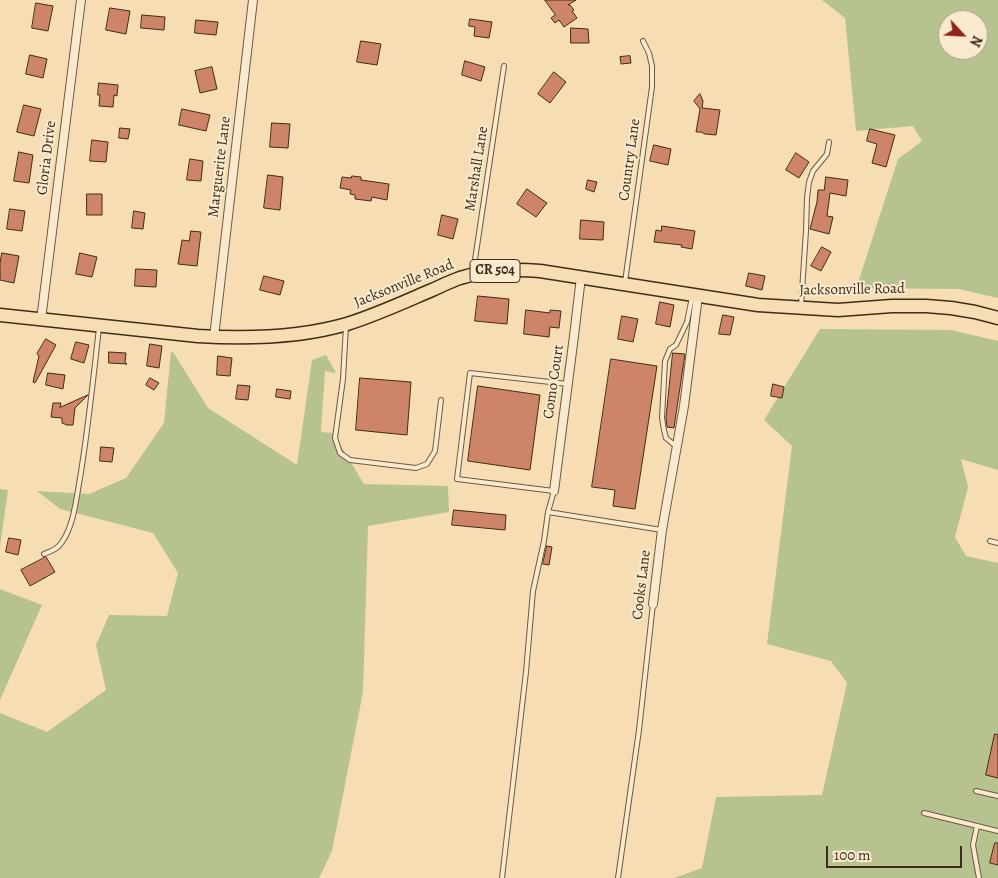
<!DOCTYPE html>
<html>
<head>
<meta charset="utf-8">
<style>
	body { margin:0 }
	#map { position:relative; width:998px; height:878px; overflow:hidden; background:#f6ddb4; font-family:Alegreya,serif }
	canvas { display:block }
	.north { position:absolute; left:938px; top:10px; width:50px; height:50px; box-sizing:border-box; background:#f9e9ce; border:1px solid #af9e85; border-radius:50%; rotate:115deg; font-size:14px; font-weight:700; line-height:20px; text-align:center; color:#3f2d17 }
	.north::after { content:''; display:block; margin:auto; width:18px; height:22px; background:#8f2418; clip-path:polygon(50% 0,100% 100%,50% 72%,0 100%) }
	.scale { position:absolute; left:826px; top:846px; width:136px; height:22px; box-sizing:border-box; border:2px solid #3f2d17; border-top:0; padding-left:6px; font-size:15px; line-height:18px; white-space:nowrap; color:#3f2d17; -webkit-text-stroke:4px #f9e9ce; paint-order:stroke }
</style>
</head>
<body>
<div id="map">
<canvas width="998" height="878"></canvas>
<div class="north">N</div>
<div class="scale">100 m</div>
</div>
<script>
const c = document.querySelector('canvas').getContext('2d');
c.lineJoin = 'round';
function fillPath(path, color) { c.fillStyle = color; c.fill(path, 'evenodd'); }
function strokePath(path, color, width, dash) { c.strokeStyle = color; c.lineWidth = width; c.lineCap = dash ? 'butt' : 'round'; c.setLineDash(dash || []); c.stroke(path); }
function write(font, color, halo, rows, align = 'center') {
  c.font = font + ' Alegreya,serif'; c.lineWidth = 4; c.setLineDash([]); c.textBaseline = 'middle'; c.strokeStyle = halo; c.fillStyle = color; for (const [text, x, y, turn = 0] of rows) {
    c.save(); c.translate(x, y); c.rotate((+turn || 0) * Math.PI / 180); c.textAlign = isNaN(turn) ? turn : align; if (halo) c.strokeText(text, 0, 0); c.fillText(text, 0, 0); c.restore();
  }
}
fillPath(new Path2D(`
	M822 0H998V298L958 289 854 288 858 283 898 159 922 141 913 126 856 131 845 18ZM948 20H978V50H948Z
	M820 329 951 330 998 341V470L961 459 968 487 955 537 966 556 998 563V878H674L702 868 716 797 822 795 847 683 831 661 767 644 792 446 764 420Z
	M171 352H173L208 408 297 465 312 360 326 355 336 373 325 371 321 432 333 433 364 484 448 486 449 512 368 526 363 692 332 851 319 878H0V713L47 732 106 690 96 645 109 615 167 616 178 573 153 533 60 509 37 491 89 494 126 478 164 423Z
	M0 489 8 490 0 547Z
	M0 589 42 605 0 700Z`), '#b7c291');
const building = new Path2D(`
	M545 0H576L568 5H570L574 10 572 11 577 18 564 27 559 20 555 23 551 18 555 15Z
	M36 3 53 6 48 31 32 28Z
	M110 8 130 11 126 34 106 30Z
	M142 15 165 17 164 30 141 28Z
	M470 19 492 22 489 38 474 36 475 27 469 26Z
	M196 20 218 22 216 35 195 33Z
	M571 28 588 29 589 43H571Z
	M361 41 381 44 377 65 357 62Z
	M30 55 47 59 43 78 26 74Z
	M630 56 631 63 621 64 620 57Z
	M465 61 485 67 481 81 462 75Z
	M212 67 217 89 200 93 195 71Z
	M554 72 566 82 550 103 538 94Z
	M99 83 118 85 117 96 114 95 113 107 99 106 100 95H98Z
	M700 94 703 101 702 108 720 110 716 135 705 134 701 132H696L700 109 694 101Z
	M24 105 41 109 34 136 17 132Z
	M182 109 210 115 206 131 179 125Z
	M272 123 290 124 288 148 270 147Z
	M120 128 130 129 128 139 119 138Z
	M870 129 895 135 886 167 872 163 877 144 867 141Z
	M92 140 108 142 106 162 90 161Z
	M654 145 671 149 668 165 650 161Z
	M19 152 33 155 29 183 14 181Z
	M796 153 809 162 799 178 786 170Z
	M190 159 203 161 201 181 187 180Z
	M268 175 283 177 280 210 264 208Z
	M352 176 361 177V180L389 184 387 200 372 197 371 201 355 199V195L350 194 351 190 340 188 342 177 351 178Z
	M826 177 848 180 846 196 830 193 827 216 833 217 829 234 810 229 817 202 818 190H824Z
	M588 180 597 182 594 192 586 189Z
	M527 189 547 203 536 217 517 204Z
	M87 194H102V215H87Z
	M10 209 25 211 22 231 7 229Z
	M134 211 145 213 143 229 132 228Z
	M442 215 458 219 453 239 438 235Z
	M581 220 604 222 603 240 580 239Z
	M662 226 695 231 692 249 681 247 682 245 654 242 656 230 661 231Z
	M191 231 201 232 197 266 178 264 182 240 189 241Z
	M822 247 831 252 821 271 811 266Z
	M2 253 19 256 14 283 0 280V264Z
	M80 253 97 257 92 277 76 274Z
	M136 269 157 270 156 287 135 286Z
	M749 273 765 276 762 290 746 286Z
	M264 276 284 281 280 295 260 290Z
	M478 296 509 299 507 324 475 321Z
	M660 302 674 305 670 327 656 324Z
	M526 310 550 313V310L561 311 559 328 550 327 549 337 524 334Z
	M723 315 734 317 730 335 719 334Z
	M622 316 638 319 633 342 618 339Z
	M46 339 56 345 35 383 33 382 39 356 37 354Z
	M76 342 89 345 84 363 71 359Z
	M150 344 162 346 159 368 147 366Z
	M109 352 126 353 125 363 127 364 109 363Z
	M673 353 685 354 674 428 667 427 666 418Z
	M218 356 232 358 230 376 217 375Z
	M611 359 657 366 635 509 613 506 615 490 592 487Z
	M48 373 65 375 63 389 46 385Z
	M150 378 159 383 154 390 146 385Z
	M360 378 411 382 407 435 356 430Z
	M773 384 784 387 782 398 771 396Z
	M238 385 250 386 248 400 236 399Z
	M478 386 540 395 530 470 468 461Z
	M277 389 291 391 290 399 276 397Z
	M88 395 75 408 73 425H67L62 423V418L51 417 53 403H61L60 407Z
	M101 447 114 448 112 462 100 461Z
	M454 510 506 515 505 530 452 525Z
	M9 538 21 540 18 555 6 552Z
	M547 546 552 547 549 565 543 564Z
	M46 557 55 572 30 586 21 570Z
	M995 734 998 735V778L986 775Z
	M995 843H998V865L990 863Z`);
fillPath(building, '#ce8468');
strokePath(building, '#3f2d17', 1);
const lane = new Path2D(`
	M473 273 504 66
	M625 282 652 87V66L649 53 643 41
	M801 306 806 231 807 198 809 182 813 171 827 154 829 142
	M346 326 343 379 335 438 340 453 350 460 416 468 427 464 435 451 441 400
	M677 447 666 438 664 430 662 418 665 361 670 349 676 345 687 322 692 297
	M548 512 662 530
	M990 541 998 543
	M44 554C51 551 58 549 62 542 73 527 76 501 79 484 88 432 93 380 99 328
	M976 791 998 796
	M924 813 998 831
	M977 826 973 845 979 878
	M502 878 526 672 533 591 544 541 548 512 554 491 457 479 470 373 568 384
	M618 878 639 730 653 604`);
const street = new Path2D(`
	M41 320 81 0
	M214 337 253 0
	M554 491 574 336 581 277
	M653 604 662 530 684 406 698 296`);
const primary = new Path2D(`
	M0 315 198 336C248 339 299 338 347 324 376 315 404 302 432 290 441 286 451 281 460 278 486 270 514 269 540 271L758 305 838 310 892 306H926L951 308 975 312 998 318`);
strokePath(lane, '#6d593e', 6);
strokePath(street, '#6d593e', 10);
strokePath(primary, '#3f2d17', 15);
strokePath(lane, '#f9e9ce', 4);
strokePath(street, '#f9e9ce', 8);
strokePath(primary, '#f6ddb4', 12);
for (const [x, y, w] of [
	[495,271,50]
]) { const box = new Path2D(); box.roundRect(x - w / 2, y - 11.5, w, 23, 4); c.fillStyle = '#f9e9ce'; c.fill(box); strokePath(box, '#3f2d17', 1); }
write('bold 14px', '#3f2d17', null, [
	["CR 504",495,271]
]);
write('15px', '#3f2d17', '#f9e9ce', [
	["Gloria Drive",47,158,-83],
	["Country Lane",630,160,-82],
	["Marguerite Lane",220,167,-83],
	["Marshall Lane",477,169,-81],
	["Jacksonville Road",404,284,-22],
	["Jacksonville Road",852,290,-1],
	["Como Court",554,382,-82],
	["Cooks Lane",642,585,-83]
]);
</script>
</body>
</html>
